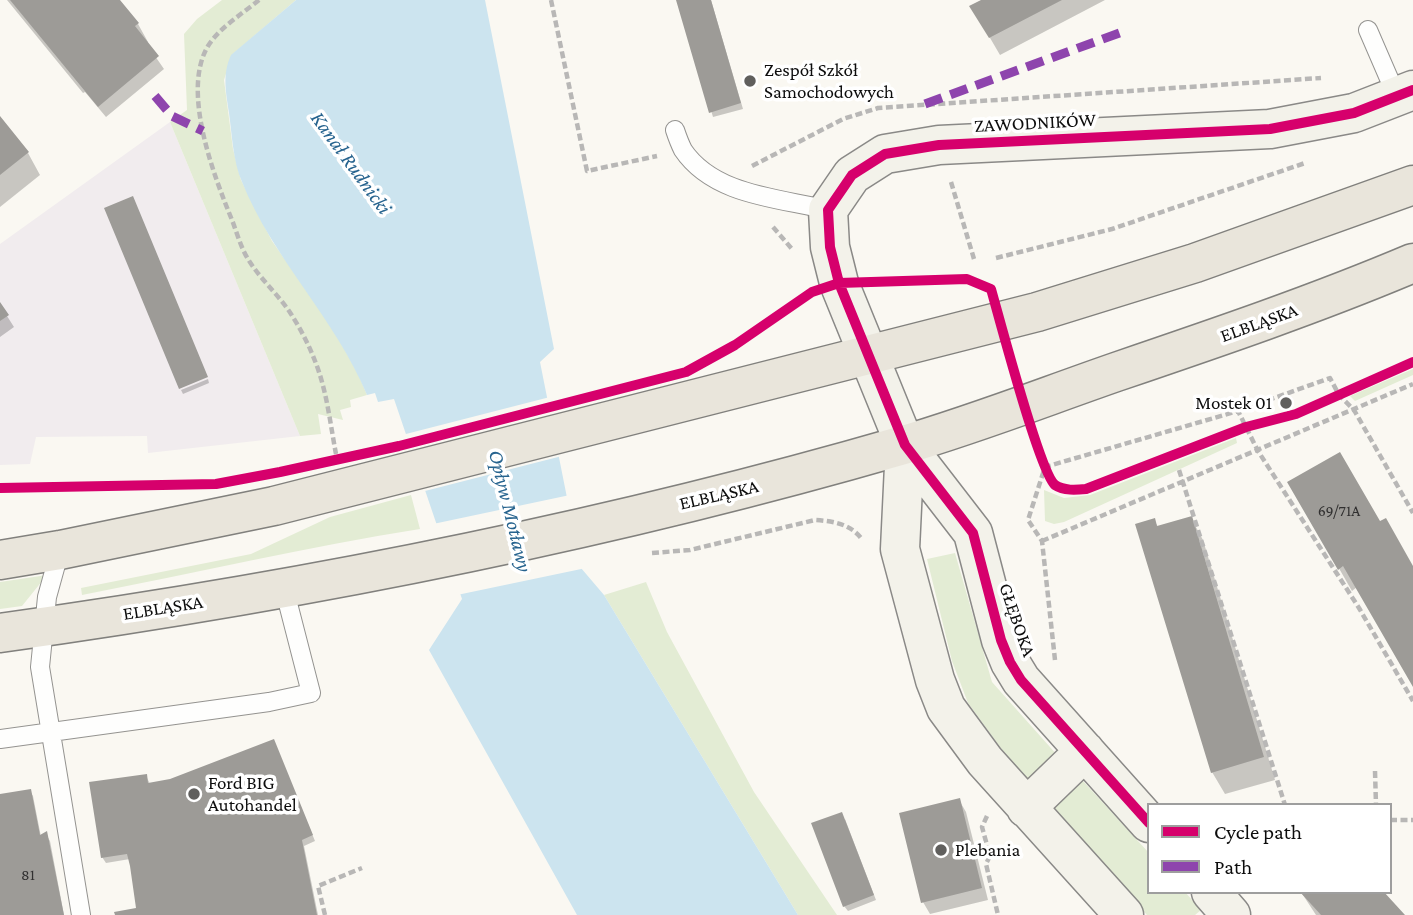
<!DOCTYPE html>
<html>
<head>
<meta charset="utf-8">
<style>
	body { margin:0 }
	#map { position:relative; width:1413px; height:915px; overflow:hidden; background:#faf8f2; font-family:"Crimson Pro",serif }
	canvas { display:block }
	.legend { position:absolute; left:1147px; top:803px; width:245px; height:91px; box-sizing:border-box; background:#fff; border:2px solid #9e9e9e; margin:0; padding:9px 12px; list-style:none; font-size:21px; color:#0d0d0d }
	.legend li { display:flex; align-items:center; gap:14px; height:35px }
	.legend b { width:35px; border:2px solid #9e9e9e }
</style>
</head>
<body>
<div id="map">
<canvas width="1413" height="915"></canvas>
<ul class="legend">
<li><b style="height:9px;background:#d6006c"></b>Cycle path</li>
<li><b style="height:9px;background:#8e44ad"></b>Path</li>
</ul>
</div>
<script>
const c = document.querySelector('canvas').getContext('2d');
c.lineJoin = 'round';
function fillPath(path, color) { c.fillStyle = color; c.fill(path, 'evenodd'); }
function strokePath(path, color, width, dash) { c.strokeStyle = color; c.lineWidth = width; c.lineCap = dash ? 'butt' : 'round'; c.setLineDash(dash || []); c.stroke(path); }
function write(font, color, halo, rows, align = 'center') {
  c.font = font + ' "Crimson Pro",serif'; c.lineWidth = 7; c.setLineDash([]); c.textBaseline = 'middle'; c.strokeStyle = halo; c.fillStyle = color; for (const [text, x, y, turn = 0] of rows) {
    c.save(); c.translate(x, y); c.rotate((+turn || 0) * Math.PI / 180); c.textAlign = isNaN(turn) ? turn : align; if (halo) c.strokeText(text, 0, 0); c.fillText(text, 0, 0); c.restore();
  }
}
fillPath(new Path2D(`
	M170 122 300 436 148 453 147 436 36 437 30 464 0 465V244Z`), '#f1ecee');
fillPath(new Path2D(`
	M222 0H296L232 55 224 80 233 149 241 180 272 241 329 322 358 373 367 395 350 400 351 407 340 410 343 420 318 414 321 434 300 436 170 122 187 110 184 34 197 19Z
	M1413 369V375L1355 401 1350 396Z
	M1236 438 1237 443 1064 522 1054 524 1045 521 1044 490 1064 498 1090 495Z
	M411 495 420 529C307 547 195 573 82 595L81 588 251 554 330 517Z
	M955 553 992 682 1058 756 1027 784 968 703 952 661 927 559Z
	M47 575 22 606 0 609V582Z
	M646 582 667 632 754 792 837 915H798L604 595Z
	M1083 781 1149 853V892H1185L1201 910 1195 915H1147L1051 811Z`), '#e3ecd4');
fillPath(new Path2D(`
	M296 0H485L554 349 540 362 581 568 604 595 798 915H577L429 650 462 599 394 399 378 402 375 393 367 395C335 318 273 259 242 182 233 161 232 135 229 113 226 92 222 75 231 55Z`), '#cce4ef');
fillPath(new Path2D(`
	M550 397 562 456 421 492 402 435Z
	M570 495 586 568 457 595 433 524Z`), '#faf8f2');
fillPath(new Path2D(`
	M7 0H118L138 24 148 42 146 43 164 69 106 117 85 92 83 93Z
	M678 0H711L743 109 713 117Z
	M985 0H1105L1000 55 972 7Z
	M0 119 28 153 40 175 0 207Z
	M0 305 14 327 0 337Z
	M208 379 209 383 183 394 181 390Z
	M1290 483 1380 524 1413 570V685L1357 587 1352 591Z
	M1191 518 1203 540 1275 780 1225 794 1212 772 1154 520 1158 527Z
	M276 746 315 841 304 846 318 915H117L138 910 130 859 106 863 102 857 146 776 150 784 170 781Z
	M30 791 33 796 41 837 47 836 50 841 64 915H0V796Z
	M959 800 966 812 988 900 930 914 923 902Z
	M845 819 876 900 848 911 844 906Z
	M1301 892 1401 915H1316Z`), '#0003');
fillPath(new Path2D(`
	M10 0H120L139 23 135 26 159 56 98 107Z
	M676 0H711L741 103 709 113Z
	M981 0H1062L989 38 969 6Z
	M0 116 29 152 0 175Z
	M133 196 208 377 179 389 104 208Z
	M0 302 9 315 0 321Z
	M1340 452 1380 521 1386 518 1413 566V687L1343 566 1338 570 1287 482Z
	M1192 516 1264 757 1211 773 1135 524 1155 518 1157 526Z
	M274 739 313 835 302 840 317 915H115L114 912 136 908 130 866 127 854 101 858 89 782 147 774 148 783 170 779Z
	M31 789 40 835 47 831 64 915H0V794Z
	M960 798 982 888 921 903 899 813Z
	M842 812 874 895 843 907 811 823Z
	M1300 892H1384L1405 915H1321Z`), '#9d9b97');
const lane = new Path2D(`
	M1368 30 1397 97
	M675 130C677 136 680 144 683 150 714 196 780 198 828 210
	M60 550 47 597 40 667 81 915
	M0 739 269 702 311 693 284 588`);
const secondary = new Path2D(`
	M905 445 900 549 935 680 946 708 985 761 1124 915
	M1026 808 1085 751
	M1149 823 1021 680 1010 662 1001 640 973 533 905 445 839 283 830 247 828 210 852 175 885 154 939 145 1270 129 1354 113 1413 90
	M1211 892 1231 915`);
const primary = new Path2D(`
	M0 560 60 550 274 506 1037 312 1195 263 1413 185
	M0 633C303 591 606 531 900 446 973 425 1044 397 1116 372 1216 338 1316 304 1413 263`);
strokePath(lane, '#949390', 20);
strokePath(secondary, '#8a8987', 41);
strokePath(primary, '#81807d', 41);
strokePath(new Path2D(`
	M259 0C242 14 219 28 208 46 181 91 214 176 232 220 237 233 241 248 248 259 260 279 278 294 291 314 300 328 309 345 315 361 327 391 330 423 336 454
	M551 0 587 171 657 156
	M752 166 843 119 878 108 1321 78
	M951 182 974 259
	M773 227 792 249
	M996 258 1112 229 1305 163
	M1238 411 1330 378 1339 395 1354 410 1413 513
	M1179 470 1285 805
	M1042 541 1413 384
	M652 553 690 550 815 520C833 521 850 524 861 538
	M1055 660 1042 541 1028 520 1045 467 1238 411 1258 451 1359 608 1413 701
	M1375 771 1376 805
	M987 816 982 827 990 856 986 864 998 915
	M1390 820H1413
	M325 915 318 886 362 868`), '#b8b7b6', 4.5, [7, 3.5]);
strokePath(lane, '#fefefd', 18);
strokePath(secondary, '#f3f2ea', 38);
strokePath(primary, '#e9e5db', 38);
strokePath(new Path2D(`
	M155 96 172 116 203 131
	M925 104 1122 32`), '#8e44ad', 9, [18, 9]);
strokePath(new Path2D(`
	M0 488 216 484 280 472 399 446 686 372 735 345 812 292 839 283 967 279 991 289C999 317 1040 473 1055 485 1064 491 1076 490 1086 489L1246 427 1296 414 1413 362
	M1149 823 1021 680 1010 662 1001 640 973 533 905 445 839 283 830 247 828 210 852 175 885 154 939 145 1270 129 1354 113 1413 90`), '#d6006c', 10);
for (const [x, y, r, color] of [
	[750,81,7,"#605f5d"],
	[1286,403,7,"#605f5d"],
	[194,794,7,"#605f5d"],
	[941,850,7,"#605f5d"]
]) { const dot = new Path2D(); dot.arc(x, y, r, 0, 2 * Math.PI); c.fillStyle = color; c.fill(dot); strokePath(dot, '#fff', 2.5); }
write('16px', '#313030', null, [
	["69/71A",1339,511],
	["81",28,875]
]);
write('19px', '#0d0d0d', '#fff', [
	["Zespół Szkół",764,70],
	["Samochodowych",764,92],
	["Mostek 01",1272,403,"right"],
	["Ford BIG",208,783],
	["Autohandel",208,805],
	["Plebania",955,850]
], 'left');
write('19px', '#0d0d0d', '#fff', [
	["ZAWODNIKÓW",1035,123,-3],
	["ELBLĄSKA",1259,323,-20],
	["ELBLĄSKA",719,495,-13],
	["ELBLĄSKA",163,608,-9],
	["GŁĘBOKA",1017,620,71]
]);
write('italic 21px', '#26638e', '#fff', [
	["Kanał Rudnicki",351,163,54],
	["Opływ Motławy",510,511,76]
]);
</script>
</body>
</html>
